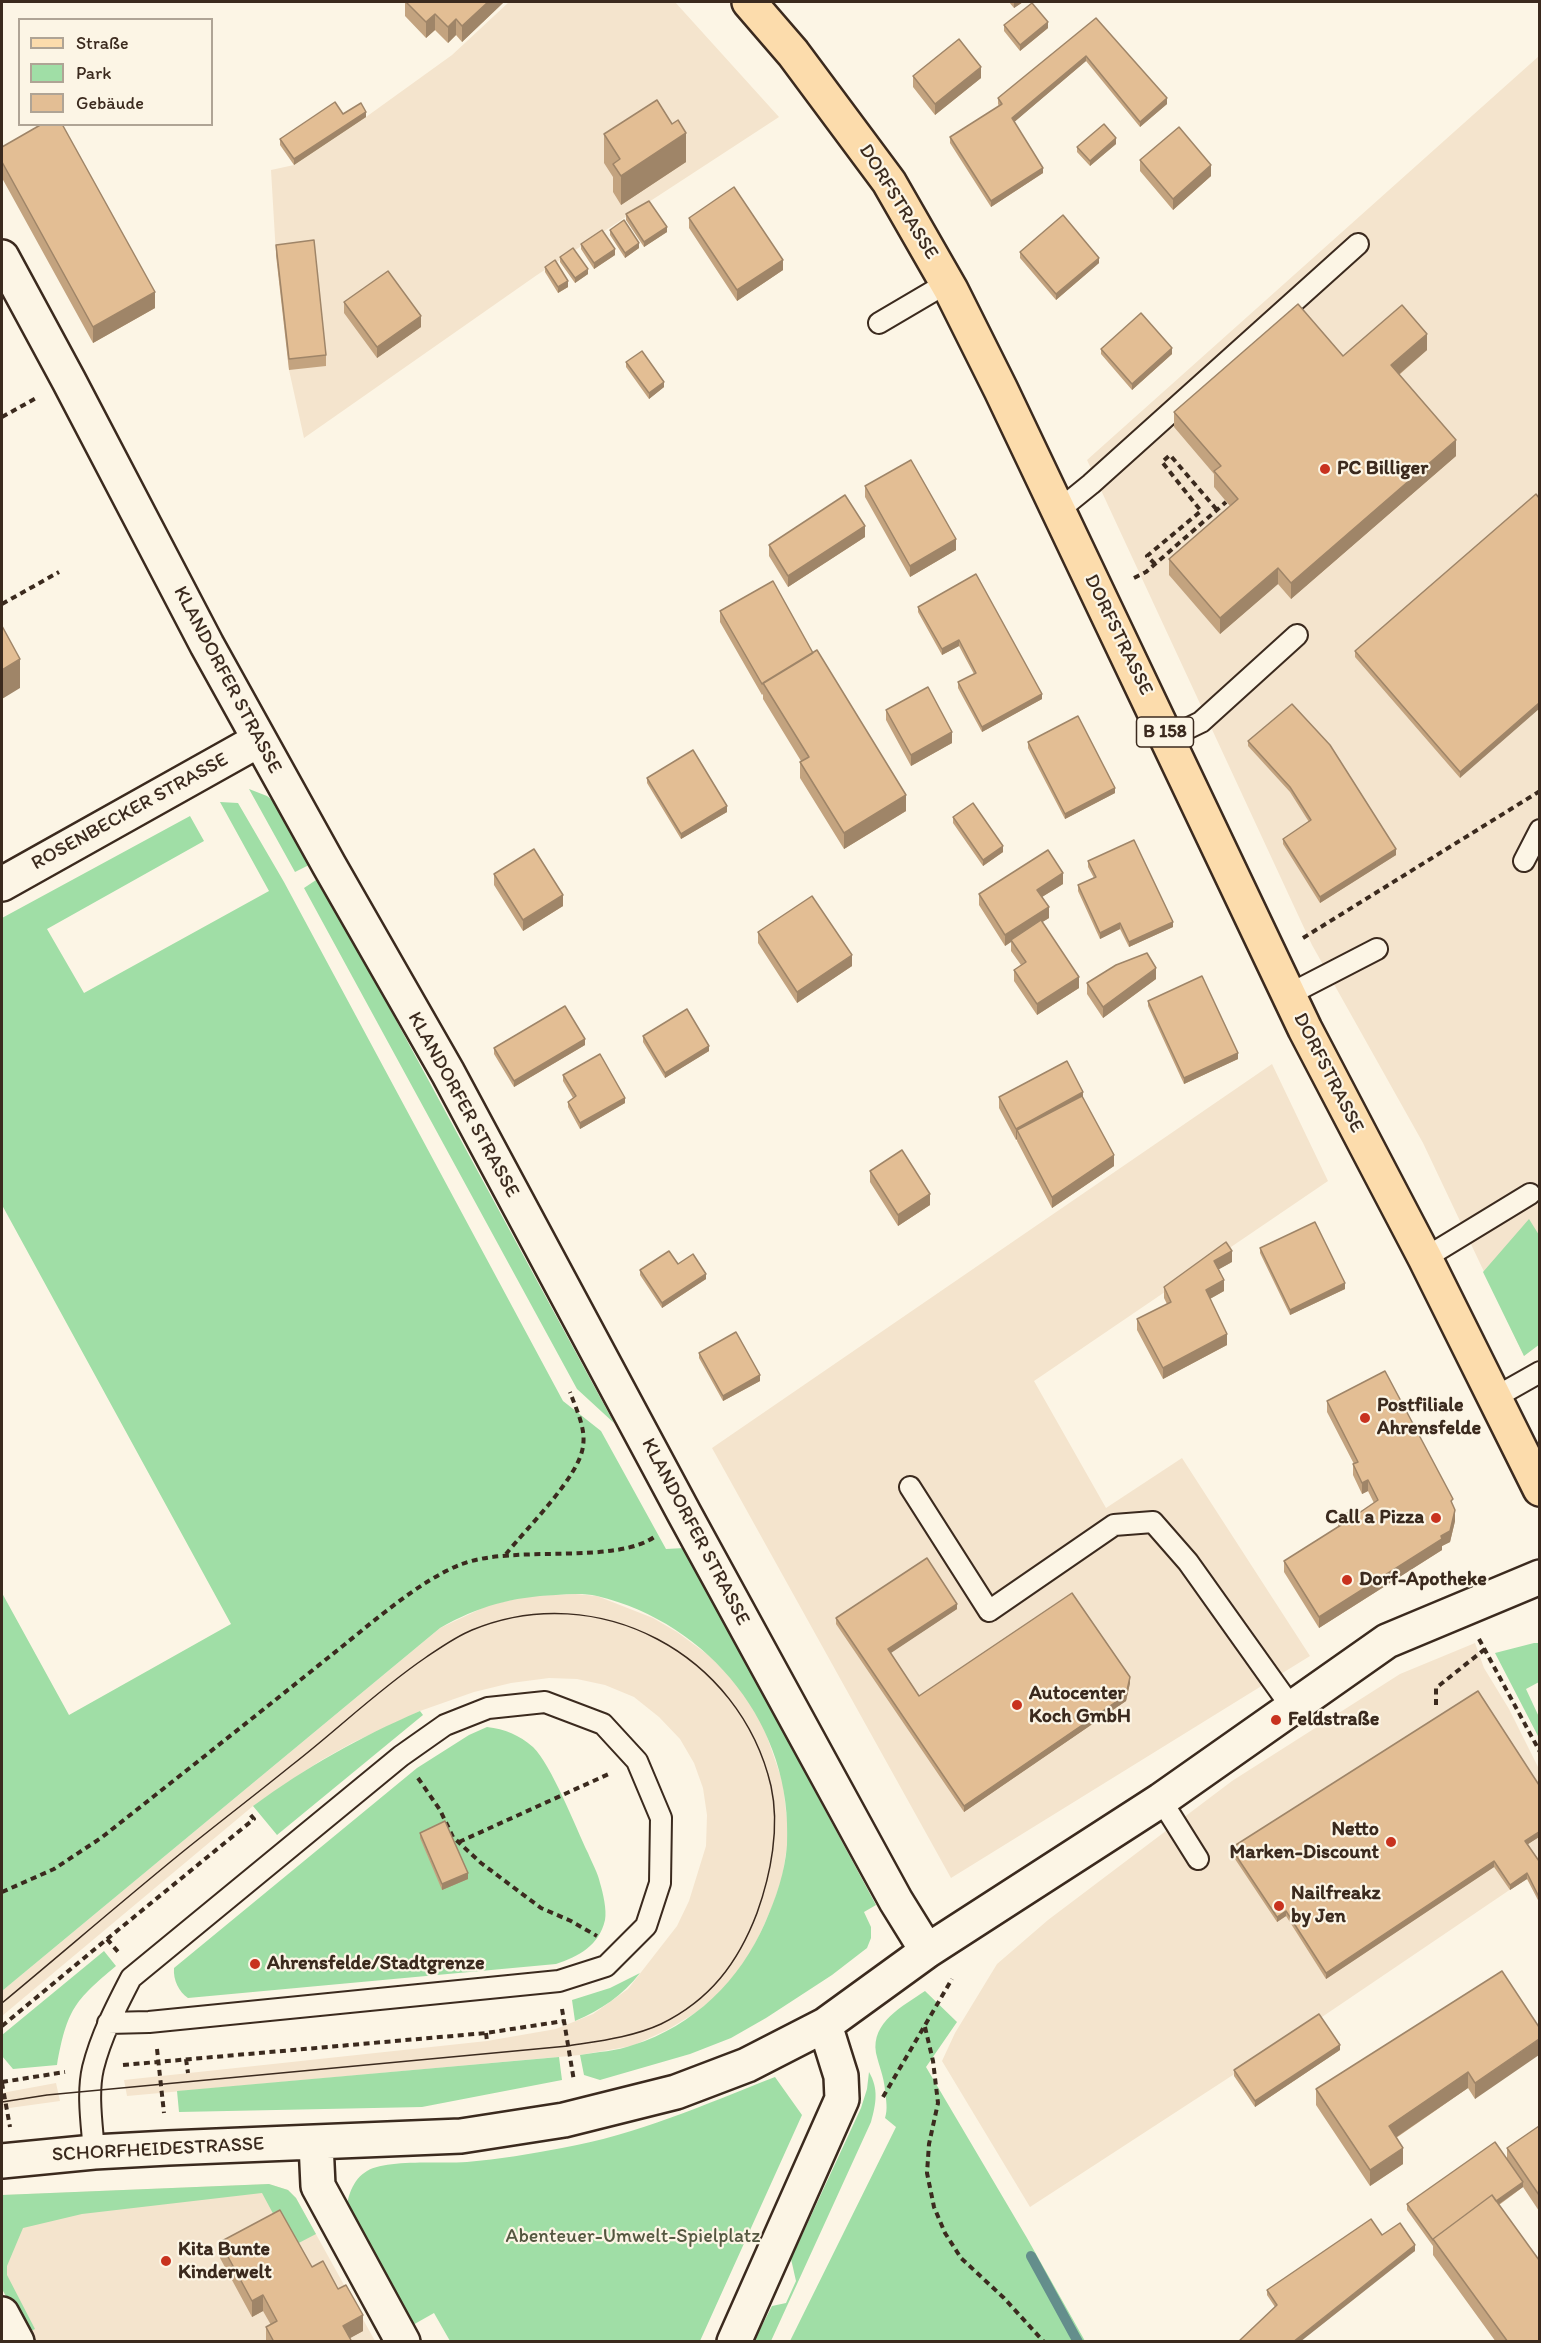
<!DOCTYPE html>
<html>
<head>
<meta charset="utf-8">
<style>
	body { margin:0 }
	#map { position:relative; width:1541px; height:2343px; overflow:hidden; background:#fcf5e5; font-family:Itim,sans-serif }
	canvas { display:block }
	.frame { position:absolute; inset:0; border:3px solid #3b2a1e; pointer-events:none }
	.legend { position:absolute; left:18px; top:18px; width:195px; height:108px; box-sizing:border-box; background:#fcf5e5; border:2px solid #afa495; margin:0; padding:8px 10px; list-style:none; font-size:18px; color:#3b2a1e }
	.legend li { display:flex; align-items:center; gap:12px; height:30px }
	.legend b { width:30px; border:2px solid #afa495 }
</style>
</head>
<body>
<div id="map">
<canvas width="1541" height="2343"></canvas>
<div class="frame"></div>
<ul class="legend">
<li><b style="height:8px;background:#fcdcac"></b>Straße</li>
<li><b style="height:16px;background:#a0dea6"></b>Park</li>
<li><b style="height:16px;background:#e3be94"></b>Gebäude</li>
</ul>
</div>
<script>
const c = document.querySelector('canvas').getContext('2d');
c.lineJoin = 'round';
function fillPath(path, color) { c.fillStyle = color; c.fill(path, 'evenodd'); }
function strokePath(path, color, width, dash) { c.strokeStyle = color; c.lineWidth = width; c.lineCap = dash ? 'butt' : 'round'; c.setLineDash(dash || []); c.stroke(path); }
function write(font, color, halo, rows, align = 'center') {
  c.font = font + ' Itim,sans-serif'; c.lineWidth = 4.5; c.setLineDash([]); c.textBaseline = 'middle'; c.strokeStyle = halo; c.fillStyle = color; for (const [text, x, y, turn = 0] of rows) {
    c.save(); c.translate(x, y); c.rotate((+turn || 0) * Math.PI / 180); c.textAlign = isNaN(turn) ? turn : align; if (halo) c.strokeText(text, 0, 0); c.fillText(text, 0, 0); c.restore();
  }
}
fillPath(new Path2D(`
	M509 2H675L779 117 537 275 304 438 289 370 276 255 271 170 294 165 366 117 452 55Z
	M1539 56 1540 1341 1524 1356 1423 1143 1312 945 1087 460Z
	M1272 1064 1328 1181 1034 1381 1106 1508 1182 1458 1310 1656 951 1878 712 1448Z
	M576 1594 597 1596 653 1618 677 1632 711 1657 739 1686 763 1725 783 1783 787 1821V1847L782 1878 773 1905 759 1936 741 1969 716 1996 697 2012 667 2030 632 2046 580 2055 127 2096 124 2080 487 2041 556 2029 593 2014 628 1989 677 1926 689 1901 706 1846 707 1815 703 1788 694 1763 680 1739 659 1717 634 1697 605 1685 577 1679 549 1678 511 1683 474 1692 420 1711 352 1743 320 1761 253 1806 2 2016V1991L440 1628 489 1605 529 1596Z
	M1475 1643 1484 1668 1509 1709 1539 1769V1870L1319 2019 1030 2207 942 2061 955 2033 997 1964 1048 1920 1232 1781 1400 1674Z
	M56 2083 60 2101 2 2109V2093Z
	M269 2184 288 2190 296 2198 375 2341H31L2 2289V2195Z`), '#f4e4cd');
fillPath(new Path2D(`
	M249 789 267 796 280 806 311 864 295 872Z
	M220 802 238 803 284 882 563 1401 601 1431 666 1549 684 1548 876 1905 864 1912 871 1927V1938L867 1948 832 1975 766 2018 731 2038 690 2054 600 2080 584 2075 580 2055C597 2052 617 2051 633 2045 694 2026 740 1980 765 1923 776 1898 785 1872 787 1845 794 1727 710 1623 597 1596 584 1593 570 1594 556 1595 512 1597 479 1606 440 1628L2 1991V1593L69 1715 231 1624 2 1205V918L190 816 204 841 47 929 84 993 269 891Z
	M319 878 614 1423 577 1389 304 888Z
	M1529 1219 1539 1235 1540 1344 1524 1356 1483 1272Z
	M1534 1643H1539V1682L1526 1689 1539 1717V1738L1495 1653Z
	M420 1711 423 1715 277 1835 253 1806C308 1766 358 1738 420 1711Z
	M487 1727C505 1729 519 1735 533 1747 551 1764 576 1828 588 1853 592 1863 598 1873 600 1883 603 1893 607 1910 605 1920 599 1946 579 1956 556 1964L188 1998C179 1992 173 1980 174 1968L417 1768 469 1735Z
	M104 1951 116 1966C74 2001 67 2010 57 2065L13 2069 2 2056V2035Z
	M640 1973C623 1995 601 2010 575 2021L572 2000 610 1988Z
	M925 1991 957 2022 926 2067 1027 2238 1085 2341H790L896 2127 885 2118C888 2109 886 2100 885 2090 884 2077 879 2066 876 2053 871 2022 903 2006 925 1991Z
	M559 2057 562 2080 422 2107 179 2112 177 2091Z
	M869 2072C879 2089 876 2104 871 2122L771 2341H754L772 2306 786 2303 796 2281 791 2259 861 2108 867 2089Z
	M775 2077 802 2115 700 2341H450L434 2313 411 2326 347 2214C346 2198 353 2179 367 2171 387 2159 442 2164 467 2162 499 2159 531 2154 562 2148 636 2135 706 2104 775 2077Z
	M269 2184 288 2190 296 2198 316 2234 291 2247 262 2193 82 2214 23 2228 7 2266V2275L35 2329 26 2333 2 2289V2195Z`), '#a0dea6');
strokePath(new Path2D(`
	M1031 2256 1078 2342`), '#648e8c', 10);
const service = new Path2D(`
	M879 323 947 283
	M1059 510 1091 484 1358 244
	M1168 738 1201 722 1297 635
	M1524 861 1540 830
	M1288 995 1377 949
	M1425 1258 1530 1194
	M1494 1398 1540 1372
	M910 1487 989 1611 1114 1525 1153 1522 1188 1562 1292 1708
	M1161 1800 1198 1859
	M94 2152C92 2125 87 2094 93 2068 101 2036 116 2007 131 1978L401 1756 445 1725 488 1708 545 1702 603 1724 637 1761 661 1818 660 1883 646 1926 606 1966 559 1981 149 2022 108 2023`);
const minor = new Path2D(`
	M2 257 69 381 207 645 329 865 448 1073 684 1513 896 1901 927 1951
	M2 884 259 740
	M316 2143 318 2186 403 2342
	M2 2161 94 2152 168 2148 461 2136 564 2120 676 2092 747 2065 825 2025 927 1951 1161 1800 1387 1641 1540 1577
	M2 2314 17 2342
	M734 2342 842 2099 841 2076 825 2025`);
const primary = new Path2D(`
	M749 2 793 53 889 182 951 290 1001 390 1305 1029 1425 1258 1540 1489`);
strokePath(service, '#3b2a1e', 24);
strokePath(minor, '#3b2a1e', 38);
strokePath(primary, '#3b2a1e', 38);
strokePath(new Path2D(`
	M2 417 38 397
	M1155 564 1147 556 1201 511 1162 462 1170 455 1217 510
	M1134 578 1146 572 1226 502
	M2 604 59 572
	M1303 938 1540 791
	M506 1554C526 1529 580 1476 583 1446 586 1428 576 1409 570 1392
	M1479 1639 1540 1752
	M1436 1705V1688L1485 1649
	M418 1778 440 1810 453 1837 481 1863 541 1908 571 1921 597 1936
	M459 1842 611 1773
	M2 1892 54 1869 101 1838C177 1778 253 1718 329 1657 366 1628 419 1580 462 1564 515 1544 618 1566 657 1535
	M107 1939 254 1819 249 1813
	M562 2009 574 2081
	M2 2026 107 1939 119 1953
	M925 2027 933 2061 938 2103 929 2144 927 2173 934 2207 945 2233 961 2258 1004 2298 1044 2342
	M486 2033 487 2041
	M157 2049 164 2113
	M186 2059 188 2073
	M123 2065 486 2033 564 2021
	M2 2082 65 2072
	M2 2083 10 2127
	M883 2097 952 1979`), '#3b2a1e', 4, [6, 4.5]);
strokePath(service, '#fcf5e5', 20);
strokePath(minor, '#fcf5e5', 33);
strokePath(primary, '#fcdcac', 33);
strokePath(new Path2D(`
	M2 2003C61 1954 120 1903 180 1854 217 1824 255 1795 292 1765 337 1730 378 1690 425 1658 440 1648 455 1637 472 1630 598 1578 740 1654 771 1786 780 1827 771 1874 757 1913 738 1963 710 2000 661 2024 633 2037 599 2041 568 2046L47 2095 2 2102`), '#3b2a1e', 1.5);
fillPath(new Path2D(`
	M405 2H504L462 42 456 35 448 43 435 30 426 38 405 16Z
	M1009 2H1023L1014 8Z
	M1096 18 1167 104 1140 127 1086 61 1014 122 1043 173 991 207 950 143V137L999 106 998 104V98Z
	M1004 25 1048 28 1020 51 1004 31Z
	M913 76 981 78 935 115 913 87Z
	M343 114 366 117 294 165 280 145V139Z
	M672 124 686 162 621 205 613 192V177L604 163V134Z
	M1116 144 1090 166 1077 152V147Z
	M2 147 155 308 93 343 2 178Z
	M1140 160 1211 176 1173 210 1140 171Z
	M626 214 667 232 644 247 626 220Z
	M689 218 783 270 737 301 689 228Z
	M610 230 639 248 625 258 610 235Z
	M581 244 615 255 594 269 581 249Z
	M276 245 326 355V366L289 370 276 255Z
	M1020 252 1099 263 1056 300 1020 258Z
	M560 257 588 274 575 283 560 262Z
	M545 267 568 287 558 293 545 272Z
	M344 302 421 327 377 358 344 313Z
	M1101 349 1172 354 1132 390 1101 354Z
	M1427 350 1399 375 1456 456 1291 599 1278 584 1220 634 1169 575V559L1230 506 1214 487V474L1174 427V412L1343 356Z
	M626 362 664 387 649 399 626 367Z
	M865 486 956 550 910 577 865 497Z
	M1539 498 1460 778 1355 657V651Z
	M865 537 788 587 769 556V545Z
	M918 607 1042 699 982 732 958 688V682L974 674 959 646 942 655 918 612Z
	M720 611 813 653 906 811 844 849 800 778V762L801 761 763 699V694L762 695 720 622Z
	M886 710 952 743 911 766 886 720Z
	M1248 741 1396 855 1320 903 1283 844V839L1309 822 1290 792 1248 746Z
	M1028 742 1115 793 1065 819 1028 748Z
	M647 778 727 812 681 839 647 783Z
	M953 817 1003 852 983 866 953 823Z
	M1088 861 1173 927 1129 947 1120 929 1100 939 1078 891V885L1094 878 1088 867Z
	M494 874 563 906 523 931 494 885Z
	M1063 884 1042 897 1049 918 1042 922 1079 988 1037 1015 1014 981V970L1021 965 1011 951V942L1005 946 979 905V894Z
	M758 932 852 966 797 1003 758 943Z
	M1156 979 1103 1018 1087 994V983Z
	M1148 1001 1238 1059 1184 1084 1148 1006Z
	M643 1036 709 1051 665 1078 643 1042Z
	M585 1045 514 1087 494 1054V1048Z
	M563 1075 625 1103 580 1129 568 1107V1102L573 1098 563 1081Z
	M999 1097 1083 1098 1114 1166 1052 1208 1017 1141V1139L1016 1140 999 1108Z
	M870 1171 930 1205 898 1226 870 1182Z
	M1260 1248 1345 1289 1290 1315 1260 1253Z
	M1232 1262 1219 1269 1224 1291 1210 1299 1227 1345 1163 1379 1137 1330V1319L1167 1304 1164 1298V1287Z
	M640 1270 706 1279 662 1308 640 1275Z
	M699 1353 760 1381 723 1401 699 1358Z
	M1327 1401 1453 1507 1455 1521 1450 1542 1442 1546V1550L1319 1628 1284 1572V1561L1338 1527V1519L1359 1513 1374 1503 1368 1491 1362 1494 1353 1475V1464H1354L1327 1412Z
	M957 1609 890 1653 919 1696 1130 1683 1126 1701 964 1812 836 1624V1618Z
	M1539 1785V1837L1528 1844 1539 1861V1902L1527 1879 1510 1890 1494 1867 1326 1979 1286 1916 1277 1922 1231 1853V1848Z
	M420 1833 468 1879 442 1890 420 1838Z
	M1539 2027 1475 2099 1468 2088 1396 2138 1403 2164 1370 2186 1316 2105V2089Z
	M1340 2050 1255 2107 1234 2076V2070Z
	M1539 2126V2211L1523 2187 1499 2205 1539 2342H1496L1433 2255V2246L1407 2210V2204L1507 2159V2148Z
	M1382 2235 1415 2251 1275 2307 1267 2295V2290Z
	M220 2242 312 2267 338 2289 363 2331 350 2338 352 2342H266V2327L271 2325 263 2311 252 2317 220 2258Z`), '#c3a37f');
fillPath(new Path2D(`
	M488 2H504L462 42V26Z
	M1014 2H1023L1014 8Z
	M435 14V30L426 38V22Z
	M456 19V35L448 43V27Z
	M1048 22V28L1020 51V45Z
	M1086 56V61L1012 124V118Z
	M981 67V78L935 115V104Z
	M1167 98V104L1140 127V122Z
	M366 112V117L294 165V159Z
	M686 133V162L621 205V176Z
	M1116 138V144L1090 166V161Z
	M1211 165V176L1173 210V199Z
	M1043 168V173L991 207V201Z
	M667 227V232L644 247V242Z
	M639 243V248L625 258V253Z
	M615 249V255L594 269V263Z
	M1099 258V263L1056 300V294Z
	M783 260V270L737 301V290Z
	M588 269V274L575 283V278Z
	M568 281V287L558 293V287Z
	M155 292V308L93 343V327Z
	M421 316V327L377 358V347Z
	M1427 334V350L1391 381V365Z
	M1172 348V354L1132 390V384Z
	M664 382V387L649 399V393Z
	M1456 440V456L1291 599V583Z
	M865 526V537L788 587V576Z
	M956 539V550L910 577V566Z
	M1278 568V584L1220 634V618Z
	M959 640V646L942 655V649Z
	M20 659V688L2 699V670Z
	M1042 694V699L982 732V727Z
	M1539 703V709L1460 778V772Z
	M952 732V743L911 766V755Z
	M1115 788V793L1065 819V814Z
	M906 795V811L844 849V833Z
	M727 806V812L681 839V834Z
	M1003 846V852L983 866V860Z
	M1396 849V855L1320 903V897Z
	M1063 873V884L1037 900V890Z
	M563 895V906L523 931V920Z
	M1049 907V918L1012 941 1011 940V942L1005 946V935Z
	M1173 922V927L1129 947V942Z
	M1120 923V929L1100 939V933Z
	M852 955V966L797 1003V992Z
	M1156 968V979L1103 1018V1007Z
	M1079 977V988L1037 1015V1004Z
	M585 1039V1045L514 1087V1081Z
	M709 1046V1051L665 1078V1073Z
	M1238 1053V1059L1184 1084V1078Z
	M1083 1092V1103L1017 1130V1139L1016 1140V1129Z
	M625 1098V1103L580 1129V1123Z
	M1114 1155V1166L1052 1208V1197Z
	M930 1194V1205L898 1226V1215Z
	M1232 1251V1262L1214 1272V1261Z
	M706 1274V1279L662 1308V1303Z
	M1224 1280V1291L1206 1301V1290Z
	M1345 1283V1289L1290 1315V1310Z
	M1227 1334V1345L1163 1379V1368Z
	M760 1375V1381L723 1401V1396Z
	M1368 1480V1491L1362 1494V1483Z
	M1455 1510V1521L1450 1542 1442 1546V1550L1319 1628V1617L1441 1536Z
	M957 1604V1609L888 1655V1649Z
	M1130 1677V1683L1126 1701 964 1812V1806Z
	M1539 1832V1837L1525 1846V1841Z
	M1494 1861V1867L1326 1979V1973Z
	M468 1873V1879L442 1890V1884Z
	M1527 1873V1879L1510 1890V1885Z
	M1286 1911V1916L1277 1922V1917Z
	M1539 2039V2055L1475 2099V2083Z
	M1340 2045V2050L1255 2107V2101Z
	M1468 2072V2088L1389 2142V2126Z
	M1403 2148V2164L1370 2186V2170Z
	M1523 2182V2187L1438 2247 1436 2243Z
	M1415 2245V2251L1300 2342H1293Z
	M263 2295V2311L252 2317V2301Z
	M363 2315V2331L343 2342V2326Z`), '#9f8568');
const building = new Path2D(`
	M406 2H488L462 26 456 19 448 27 435 14 426 22Z
	M1032 3 1048 22 1020 45 1004 25Z
	M1096 18 1167 98 1140 122 1086 56 1012 118 1043 168 991 201 950 137 1002 104 998 98Z
	M959 39 981 67 935 104 913 76Z
	M657 100 672 124 678 120 686 133 621 176 613 164 620 159 604 134Z
	M335 102 343 114 361 103 366 112 294 159 280 139Z
	M42 124H62L155 292 93 327 2 162V147Z
	M1104 124 1116 138 1090 161 1077 147Z
	M1179 127 1211 165 1173 199 1140 160Z
	M734 187 783 260 737 290 689 218Z
	M649 201 667 227 644 242 626 214Z
	M1063 215 1099 258 1056 294 1020 252Z
	M624 220 639 243 625 253 610 230Z
	M602 230 615 249 594 263 581 244Z
	M314 240 326 355 289 359 276 245Z
	M573 248 588 269 575 278 560 257Z
	M555 260 568 281 558 287 545 267Z
	M388 271 421 316 377 347 344 302Z
	M1298 304 1343 356 1402 305 1427 334 1391 365 1456 440 1291 583 1278 568 1220 618 1169 559 1238 499 1214 471 1221 466 1174 412Z
	M1141 313 1172 348 1132 384 1101 349Z
	M642 351 664 382 649 393 626 362Z
	M911 460 956 539 910 566 865 486Z
	M1536 494 1539 498V703L1460 772 1355 651Z
	M845 495 865 526 788 576 769 545Z
	M976 574 1042 694 982 727 958 682 976 673 959 640 942 649 918 607Z
	M773 581 813 653 762 684 720 611Z
	M2 626 20 659 2 670Z
	M817 650 906 795 844 833 800 762 809 757 763 683Z
	M928 687 952 732 911 755 886 710Z
	M1292 704 1330 745 1396 849 1320 897 1283 839 1311 820 1290 787 1248 741Z
	M1078 716 1115 788 1065 814 1028 742Z
	M693 750 727 806 681 834 647 778Z
	M973 803 1003 846 983 860 953 817Z
	M1134 840 1173 922 1129 942 1120 923 1100 933 1078 885 1096 877 1088 861Z
	M534 849 563 895 523 920 494 874Z
	M1048 850 1063 873 1037 890 1049 907 1005 935 979 894Z
	M812 896 852 955 797 992 758 932Z
	M1041 920 1079 977 1037 1004 1014 970 1026 962 1011 940Z
	M1147 953 1156 968 1103 1007 1087 983 1116 965Z
	M1202 976 1238 1053 1184 1078 1148 1001Z
	M565 1006 585 1039 514 1081 494 1048Z
	M687 1009 709 1046 665 1073 643 1036Z
	M600 1054 625 1098 580 1123 568 1102 576 1096 563 1075Z
	M1067 1061 1083 1092 1016 1129 999 1097Z
	M1082 1096 1114 1155 1052 1197 1017 1130Z
	M902 1150 930 1194 898 1215 870 1171Z
	M1315 1222 1345 1283 1290 1310 1260 1248Z
	M1226 1242 1232 1251 1214 1261 1224 1280 1206 1290 1227 1334 1163 1368 1137 1319 1171 1302 1164 1287Z
	M669 1251 678 1264 693 1254 706 1274 662 1303 640 1270Z
	M736 1332 760 1375 723 1396 699 1353Z
	M1385 1371 1453 1499 1451 1501 1455 1510 1450 1531 1441 1536 1442 1539 1319 1617 1284 1561 1341 1525 1338 1519 1356 1508 1359 1513 1378 1500 1368 1480 1362 1483 1353 1464 1358 1462 1327 1401Z
	M927 1558 957 1604 888 1649 919 1696 1072 1593 1130 1677 1126 1695 964 1806 836 1618Z
	M1478 1691 1539 1785V1832L1525 1841 1539 1861V1897L1527 1873 1510 1885 1494 1861 1326 1973 1286 1911 1277 1917 1231 1848Z
	M445 1821 468 1873 442 1884 420 1833Z
	M1502 1971 1539 2027V2039L1475 2083 1468 2072 1389 2126 1403 2148 1370 2170 1316 2089Z
	M1319 2014 1340 2045 1255 2101 1234 2070Z
	M1539 2126V2195L1507 2148Z
	M1495 2142 1523 2182 1496 2201 1492 2195 1433 2239V2240L1407 2204Z
	M1492 2195 1539 2260V2342H1508L1433 2239Z
	M280 2210 312 2267 323 2261 338 2289 346 2285 363 2315 343 2326 352 2342H274L266 2327 277 2321 263 2295 252 2301 220 2242Z
	M1371 2219 1382 2235 1400 2223 1415 2245 1293 2342H1238L1277 2305 1267 2290Z`);
fillPath(building, '#e3be94');
strokePath(building, '#9f8568', 1.5);
for (const [x, y, r, color] of [
	[1325,469,6,"#c8321e"],
	[1365,1418,6,"#c8321e"],
	[1436,1518,6,"#c8321e"],
	[1347,1580,6,"#c8321e"],
	[1017,1705,6,"#c8321e"],
	[1276,1720,6,"#c8321e"],
	[1391,1842,6,"#c8321e"],
	[1279,1906,6,"#c8321e"],
	[255,1964,6,"#c8321e"],
	[166,2261,6,"#c8321e"]
]) { const dot = new Path2D(); dot.arc(x, y, r, 0, 2 * Math.PI); c.fillStyle = color; c.fill(dot); strokePath(dot, '#fcf5e5', 2); }
for (const [x, y, w] of [
	[1165,732,57]
]) { const box = new Path2D(); box.roundRect(x - w / 2, y - 15, w, 30, 4.5); c.fillStyle = '#fcf5e5'; c.fill(box); strokePath(box, '#3b2a1e', 1.5); }
write('bold 18px', '#3b2a1e', null, [
	["B 158",1165,732]
]);
write('20px', '#3b2a1e', '#fcf5e5', [
	["DORFSTRASSE",898,202,58],
	["DORFSTRASSE",1118,635,64],
	["KLANDORFER STRASSE",227,680,62],
	["ROSENBECKER STRASSE",130,812,-29],
	["DORFSTRASSE",1328,1073,63],
	["KLANDORFER STRASSE",463,1105,61],
	["KLANDORFER STRASSE",695,1532,62],
	["SCHORFHEIDESTRASSE",158,2150,-3]
]);
write('bold 20px', '#3b2a1e', '#fcf5e5', [
	["PC Billiger",1337,469],
	["Postfiliale",1377,1406],
	["Ahrensfelde",1377,1429],
	["Call a Pizza",1424,1518,"right"],
	["Dorf-Apotheke",1359,1580],
	["Autocenter",1029,1694],
	["Koch GmbH",1029,1717],
	["Feldstraße",1288,1720],
	["Netto",1379,1830,"right"],
	["Marken-Discount",1379,1853,"right"],
	["Nailfreakz",1291,1894],
	["by Jen",1291,1917],
	["Ahrensfelde/Stadtgrenze",267,1964],
	["Kita Bunte",178,2250],
	["Kinderwelt",178,2273]
], 'left');
write('20px', '#545740', '#fcf5e5', [
	["Abenteuer-Umwelt-Spielplatz",633,2237]
]);
</script>
</body>
</html>
